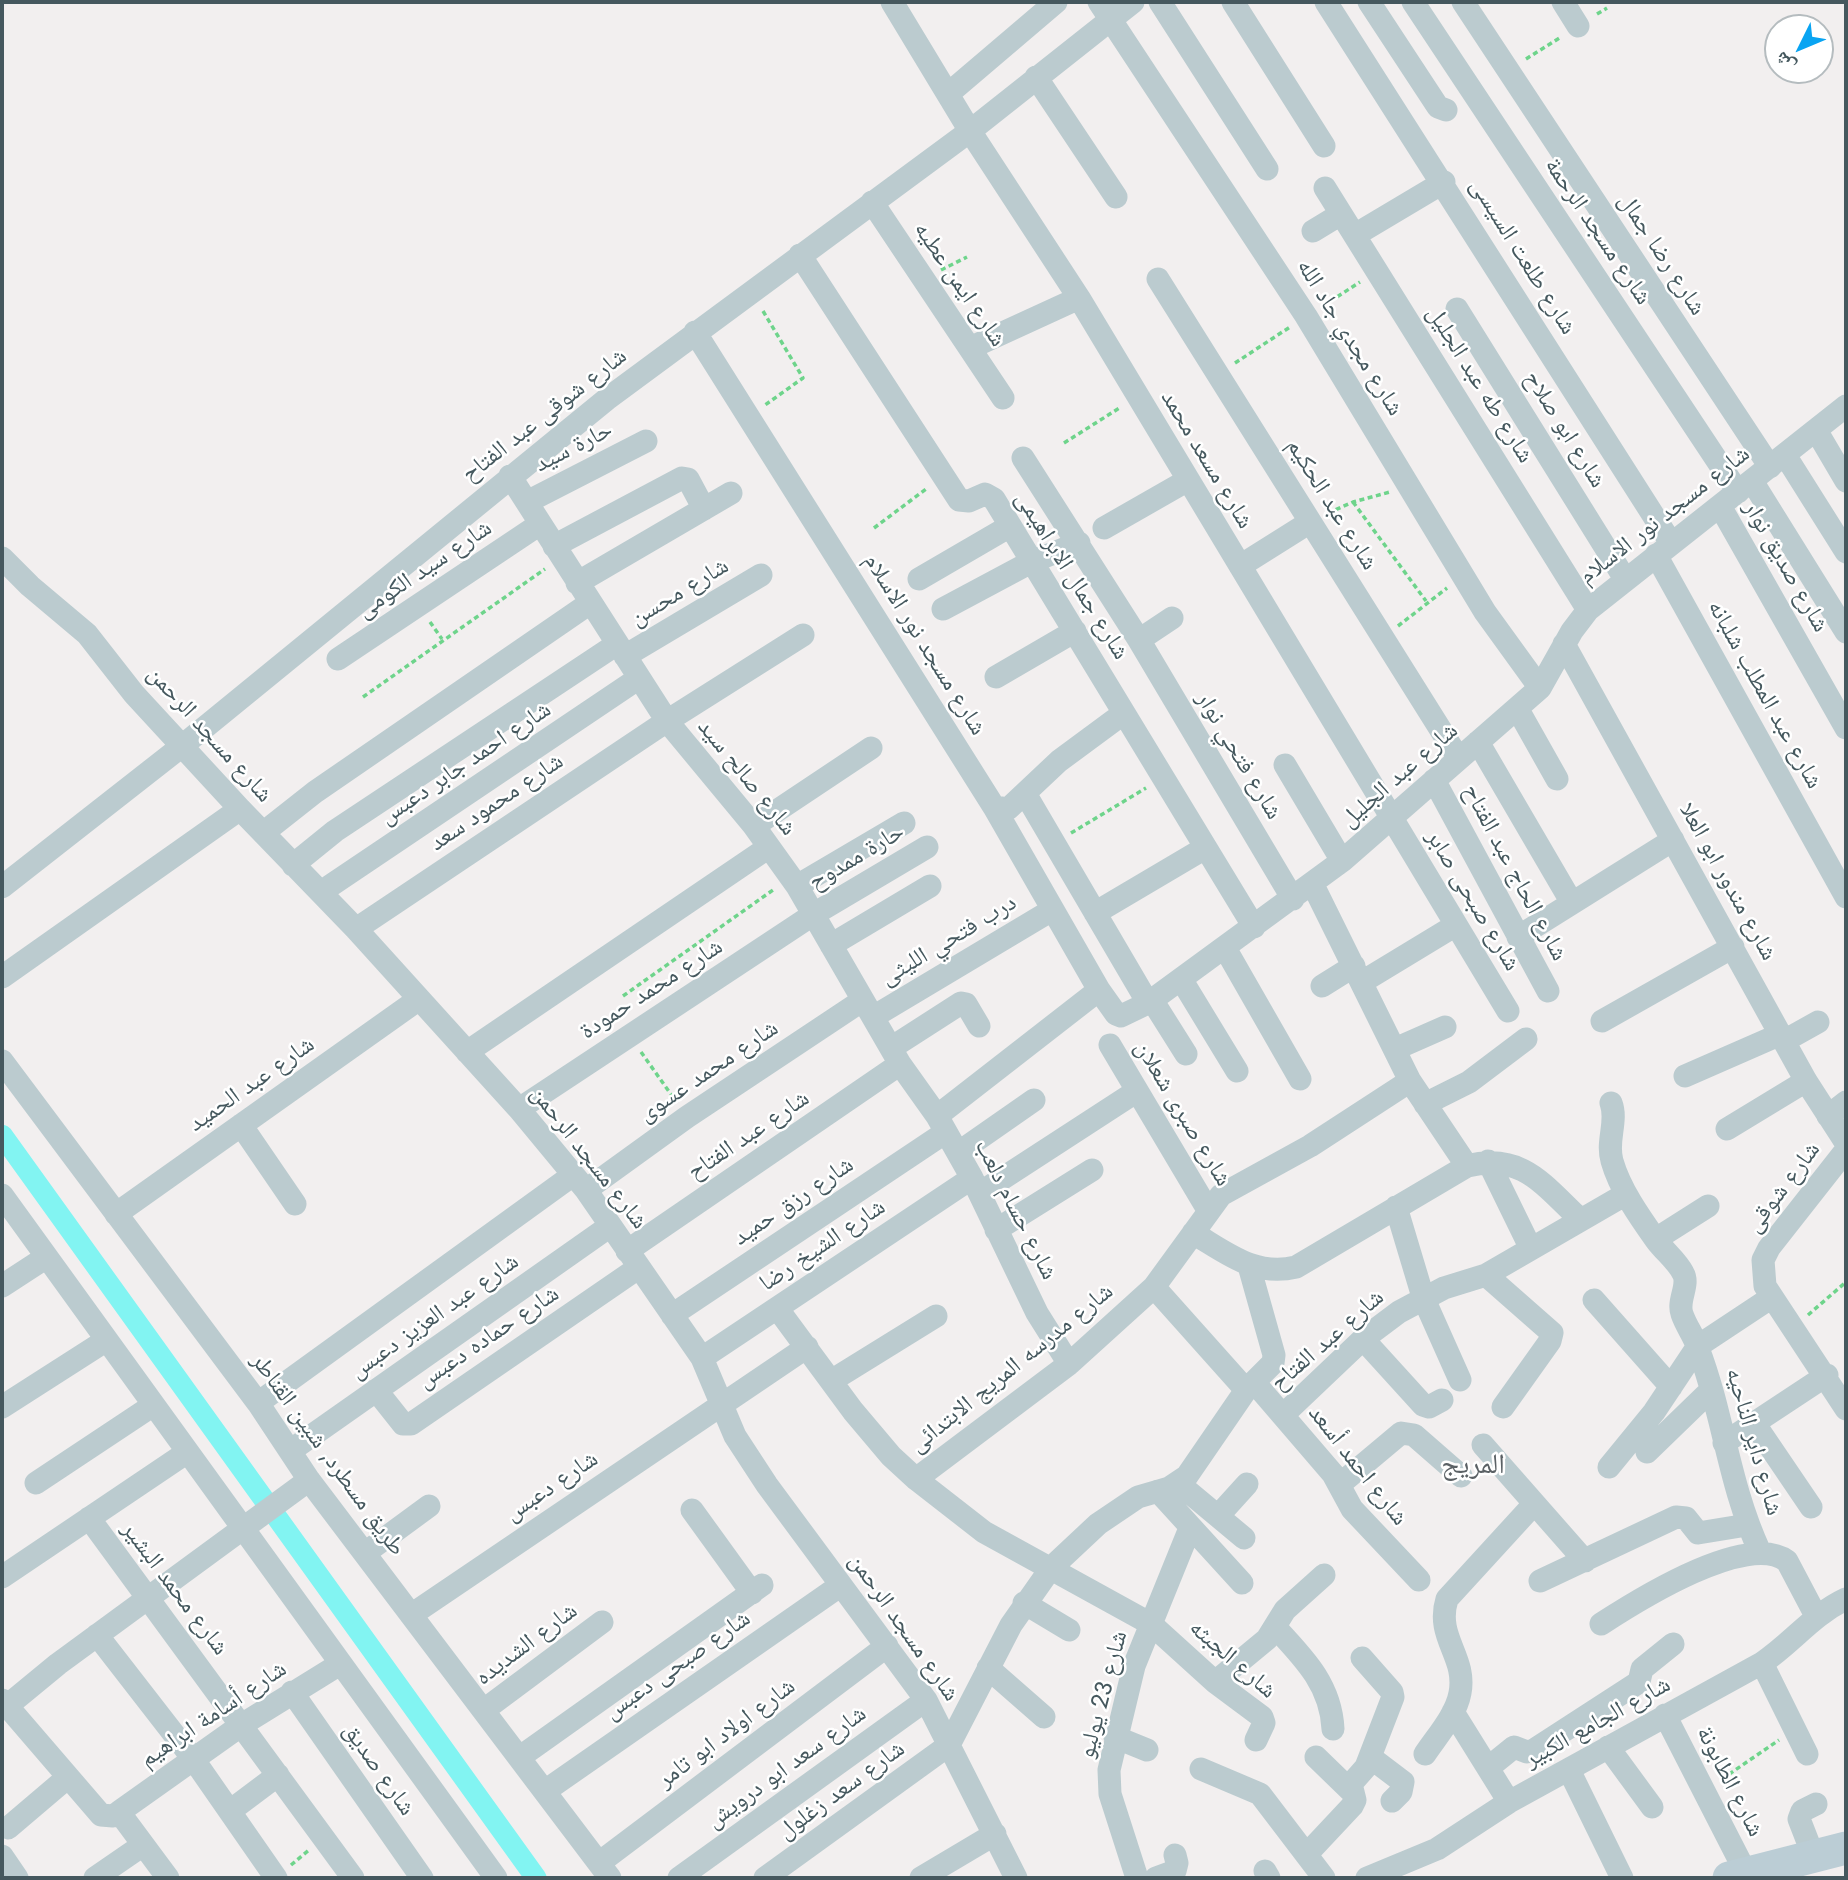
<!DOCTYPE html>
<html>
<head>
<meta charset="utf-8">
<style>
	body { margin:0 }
	#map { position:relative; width:1848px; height:1880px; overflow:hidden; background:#f2efef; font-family:Jost,"Noto Naskh Arabic",sans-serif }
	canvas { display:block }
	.frame { position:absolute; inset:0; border:4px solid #45585e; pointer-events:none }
	.north { position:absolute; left:1764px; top:14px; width:70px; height:70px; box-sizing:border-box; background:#fff; border:2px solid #b5bcbf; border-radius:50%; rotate:227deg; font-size:19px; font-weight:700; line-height:28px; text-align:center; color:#45585e }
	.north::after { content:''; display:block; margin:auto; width:24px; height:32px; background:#09a4f2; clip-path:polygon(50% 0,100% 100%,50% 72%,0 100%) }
</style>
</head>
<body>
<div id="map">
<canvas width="1848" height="1880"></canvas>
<div class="frame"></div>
<div class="north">ش</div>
</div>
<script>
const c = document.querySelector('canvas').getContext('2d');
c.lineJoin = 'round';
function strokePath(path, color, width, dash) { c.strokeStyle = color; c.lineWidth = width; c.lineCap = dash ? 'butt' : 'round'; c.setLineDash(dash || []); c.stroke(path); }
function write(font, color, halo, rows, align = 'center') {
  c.font = font + ' Jost,"Noto Naskh Arabic",sans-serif'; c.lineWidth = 5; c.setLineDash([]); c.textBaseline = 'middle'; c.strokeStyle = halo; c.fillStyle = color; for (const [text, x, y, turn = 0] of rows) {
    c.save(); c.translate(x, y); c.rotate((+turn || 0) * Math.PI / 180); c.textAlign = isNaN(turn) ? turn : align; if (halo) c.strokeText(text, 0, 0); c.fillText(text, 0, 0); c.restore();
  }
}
strokePath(new Path2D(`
	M2 1135 536 1878`), '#82f4f2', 21);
strokePath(new Path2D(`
	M1597 14 1607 8
	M1526 59 1561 37
	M941 270 967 257
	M1323 306 1360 282
	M763 311 803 378 765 405
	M1235 363 1290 327
	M1064 443 1121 407
	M1353 502 1426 601
	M1328 513 1353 502 1390 492
	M874 528 926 489
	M430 622 442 639
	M1398 626 1447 588
	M363 697 545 569
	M1071 833 1146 788
	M623 996 773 890
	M641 1052 675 1100
	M1808 1315 1846 1282
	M1722 1779 1779 1740
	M291 1865 309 1850`), '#6ed48b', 3.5, [5, 3.5]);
strokePath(new Path2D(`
	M892 2 970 131 1079 298 1508 1011
	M1099 2 1306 316 1485 612 1540 688
	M1160 2 1267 169
	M1233 2 1324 146
	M1326 2 1671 543
	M1369 2 1438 107 1446 110
	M1413 2 1738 492
	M1463 2 1770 467
	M1563 2 1578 26
	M1036 77 1116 197
	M948 94 1056 2
	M1325 188 1588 610
	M872 202 1003 398
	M1313 231 1341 214
	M1355 235 1444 182
	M800 255 959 500 969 501 985 494 994 499 1254 927
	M1158 279 1459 759
	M1457 309 1625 579
	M695 332 994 807 1099 990 1116 1014 1121 1016 1148 1003 1342 861 1540 688 1572 631 1588 610 1846 406
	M970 348 1079 298
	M1816 430 1846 481
	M1785 455 1846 552
	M1023 458 1139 640 1293 899
	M510 476 667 721 754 826 797 886 900 1064 937 1116 972 1178 1037 1313 1069 1364
	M1752 481 1846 632
	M527 502 646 441
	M1720 506 1846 728
	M1104 528 1188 480
	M554 546 682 478 688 479 704 509
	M1656 555 1846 897
	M2 558 30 586 87 634 134 694 240 809 356 929 519 1109 586 1190 702 1358 735 1436 767 1485 926 1700 1016 1878
	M1240 566 1310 522
	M919 579 1010 526
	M577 583 731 493
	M943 609 1031 562 1079 543
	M1139 640 1172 618
	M1564 644 1806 1081 1846 1143
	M625 656 761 575
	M338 659 540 524
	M996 677 1075 631
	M1517 708 1557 779
	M1478 742 1572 903
	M1285 765 1342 861
	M1434 780 1548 991
	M1026 795 1148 1003
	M994 807 1008 809 1059 761 1124 713
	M754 826 871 748
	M263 833 315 792 590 603
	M293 865 335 831 617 644
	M1313 885 1410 1081 1467 1166C1523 1152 1544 1186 1581 1220
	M797 886 904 823
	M2 887 182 746 607 399 970 131 1133 2
	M321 892 639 678
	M1095 913 1205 848
	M356 929 667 721 803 635
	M1518 937 1673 840
	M831 945 930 886
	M1225 948 1300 1079
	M2 977 240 809
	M1181 979 1237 1071
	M1362 982 1456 925
	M1322 986 1354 966
	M1152 1000 1186 1054
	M873 1017 1052 910
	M1602 1021 1733 947
	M1784 1041 1818 1022
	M1110 1045 1208 1210
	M891 1048 961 1003 966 1004 979 1026
	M1395 1049 1445 1027
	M467 1052 769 847
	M2 1061 258 1403 309 1480 610 1878
	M1685 1076 1781 1034
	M1611 1103C1618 1121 1606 1141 1612 1161 1620 1189 1639 1216 1656 1240 1664 1251 1677 1261 1683 1273 1690 1285 1677 1300 1682 1314 1686 1326 1694 1336 1698 1348 1724 1416 1728 1483 1760 1552
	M1425 1104 1469 1082 1526 1039
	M519 1109 814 914 927 847
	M937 1116 1099 990
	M1828 1116 1846 1102
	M241 1125 295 1204
	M1727 1129 1806 1081
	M1846 1150 1769 1248 1763 1260 1765 1286 1846 1409
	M958 1153 1034 1100
	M1488 1161 1531 1249
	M586 1190 687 1117 863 1000
	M980 1193 1137 1091
	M2 1195 496 1878
	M1396 1207 1423 1297 1460 1380
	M116 1214 419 999
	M996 1230 1092 1170
	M1193 1233C1227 1253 1255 1277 1296 1267L1467 1166
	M1656 1239 1708 1206
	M627 1251 900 1064
	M1486 1275 1552 1333 1550 1341 1503 1407
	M2 1286 45 1258
	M1154 1287 1246 1390
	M1594 1300 1671 1387
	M777 1308 853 1411 891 1456 916 1479 984 1532 1151 1624 1215 1682 1262 1717 1264 1723 1256 1740
	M672 1315 946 1132
	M1363 1339 1423 1405 1429 1407 1442 1400
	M702 1358 972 1178
	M831 1381 936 1316
	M1254 1382 1333 1474 1352 1509 1419 1580
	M376 1390 403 1424H411L638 1268
	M258 1403 573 1175
	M2 1407 105 1341
	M1283 1415 1363 1339 1399 1312 1444 1288 1486 1275 1626 1194
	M1754 1423 1811 1507
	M1724 1443 1827 1375
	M1483 1445 1585 1561
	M290 1451 610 1226
	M1647 1452 1711 1390
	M1609 1467 1654 1412 1698 1346 1772 1297
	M916 1479 1069 1364 1154 1287 1221 1195 1310 1146 1410 1081
	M36 1483 152 1406
	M1178 1483 1244 1538
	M1339 1485 1401 1433 1414 1435 1461 1476
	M1158 1491 1242 1583
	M692 1510 752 1593
	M1218 1516 1247 1484
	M89 1518 353 1878
	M365 1553 429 1506
	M2 1577 186 1453
	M1540 1581 1676 1517 1686 1518 1698 1533 1747 1525
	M1024 1603 1069 1630
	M411 1615 807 1347
	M1601 1624C1638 1600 1747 1531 1787 1561L1816 1616
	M1275 1627C1304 1658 1331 1685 1333 1729
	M97 1635 194 1760 276 1878
	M1762 1663 1807 1754
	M988 1668 1044 1717
	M1215 1682 1267 1639 1285 1610 1324 1575
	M292 1692 422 1878
	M2 1700 101 1815 113 1816 119 1812 168 1878
	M7 1706 58 1664 309 1480
	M484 1710 602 1622
	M1453 1712 1509 1802
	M1665 1715 1746 1873
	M1115 1737 1147 1750
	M1608 1747 1652 1807
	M1425 1754C1437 1736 1456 1715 1460 1693 1467 1656 1435 1638 1447 1599L1534 1504
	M520 1757 762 1585
	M1316 1757 1350 1790
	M1370 1757 1403 1782 1401 1792 1392 1801
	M1488 1768 1514 1747 1527 1752 1534 1750 1639 1682 1642 1669 1673 1644
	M1201 1769 1260 1794 1324 1878
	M1569 1770 1622 1878
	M545 1791 841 1585
	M230 1811 278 1775
	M119 1812 243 1724 340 1664
	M8 1828 68 1777
	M1307 1854 1352 1806 1355 1800 1351 1784 1366 1767 1393 1697 1392 1692 1362 1658
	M1813 1855 1799 1819 1802 1811 1816 1804
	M2 1856 17 1878
	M599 1863 887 1646
	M1265 1871 1269 1878
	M95 1878 143 1845
	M679 1878 926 1700
	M765 1878 949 1745 1011 1625 1051 1568 1098 1524 1138 1497 1169 1488 1187 1476 1246 1390 1273 1363 1274 1355 1249 1266
	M921 1878 995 1834
	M1137 1878 1110 1794 1109 1770 1134 1666 1190 1528
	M1156 1878 1175 1871 1177 1863 1175 1855
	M1367 1878 1437 1849 1509 1802 1762 1663C1792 1643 1812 1615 1846 1599`), '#bbcbcf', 23);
strokePath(new Path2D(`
	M1729 1878 1846 1848`), '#bbcdd5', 33);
write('24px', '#45585e', '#fff', [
	["شارع مسجد الرحمة",1597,232,56],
	["شارع رضا جمال",1661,255,57],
	["شارع طلعت السيسى",1522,257,58],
	["شارع ايمن عطيه",959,285,56],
	["شارع مجدي جاد الله",1349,338,58],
	["شارع طه عبد الجليل",1479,385,58],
	["شارع شوقى عبد الفتاح",545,416,-38],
	["شارع ابو صلاح",1564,430,58],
	["حارة سيد",574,448,-27],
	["شارع مسعد محمد",1206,460,59],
	["شارع عبد الحكيم",1331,505,58],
	["شارع مسجد نور الاسلام",1665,516,-38],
	["شارع صديق نوار",1785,567,60],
	["شارع سيد الكومى",425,570,-34],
	["شارع جمال الابراهيمى",1071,576,58],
	["شارع محسن",680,593,-31],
	["شارع مسجد نور الاسلام",924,645,58],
	["شارع عبد المطلب شلبانه",1764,695,61],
	["شارع مسجد الرحمن",209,735,48],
	["شارع فتحي نوار",1238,756,59],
	["شارع احمد جابر دعبس",466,764,-34],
	["شارع عبد الجليل",1400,776,-41],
	["شارع صالح سيد",746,778,51],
	["شارع محمود سعد",497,803,-34],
	["حارة ممدوح",857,858,-31],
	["شارع الحاج عبد الفتاح",1514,873,62],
	["شارع مندور ابو العلا",1727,882,61],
	["شارع صبحى صابر",1472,901,59],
	["درب فتحي الليثى",949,941,-31],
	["شارع محمد حمودة",652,990,-33],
	["شارع محمد عسوى",709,1072,-34],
	["شارع عبد الحميد",252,1085,-35],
	["شارع صبرى شعلان",1182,1114,59],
	["شارع عبد الفتاح",749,1136,-34],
	["شارع مسجد الرحمن",588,1158,52],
	["شارع شوقى",1784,1188,-53],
	["شارع رزق حميد",794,1202,-34],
	["شارع حسام دلعب",1015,1210,63],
	["شارع الشيخ رضا",823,1246,-34],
	["شارع عبد العزيز دعبس",435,1317,-35],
	["شارع حماده دعبس",489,1338,-34],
	["شارع عبد الفتاح",1328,1341,-41],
	["شارع مدرسه المريج الابتدائى",1012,1369,-39],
	["شارع داير الناحيه",1753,1442,74],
	["طريق مسطرد, شبين القناطر",327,1455,54],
	["شارع احمد أسعد",1357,1466,52],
	["شارع دعبس",552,1487,-34],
	["شارع محمد البشير",174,1589,53],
	["شارع مسجد الرحمن",903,1628,55],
	["شارع الشديده",527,1645,-37],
	["شارع الجبثه",1232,1660,41],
	["شارع صبحى دعبس",678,1666,-35],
	["شارع 23 يوليو",1104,1695,-75],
	["شارع أسامة ابراهيم",214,1715,-34],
	["شارع الجامع الكبير",1598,1723,-29],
	["شارع اولاد ابو تامر",727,1734,-37],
	["شارع سعد ابو درويش",787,1768,-36],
	["شارع صديق",378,1770,55],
	["شارع الطابونة",1729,1782,63],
	["شارع سعد زغلول",842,1791,-36]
]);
write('28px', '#5b6165', '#fff', [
	["المريج",1473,1466]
]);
</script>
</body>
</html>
